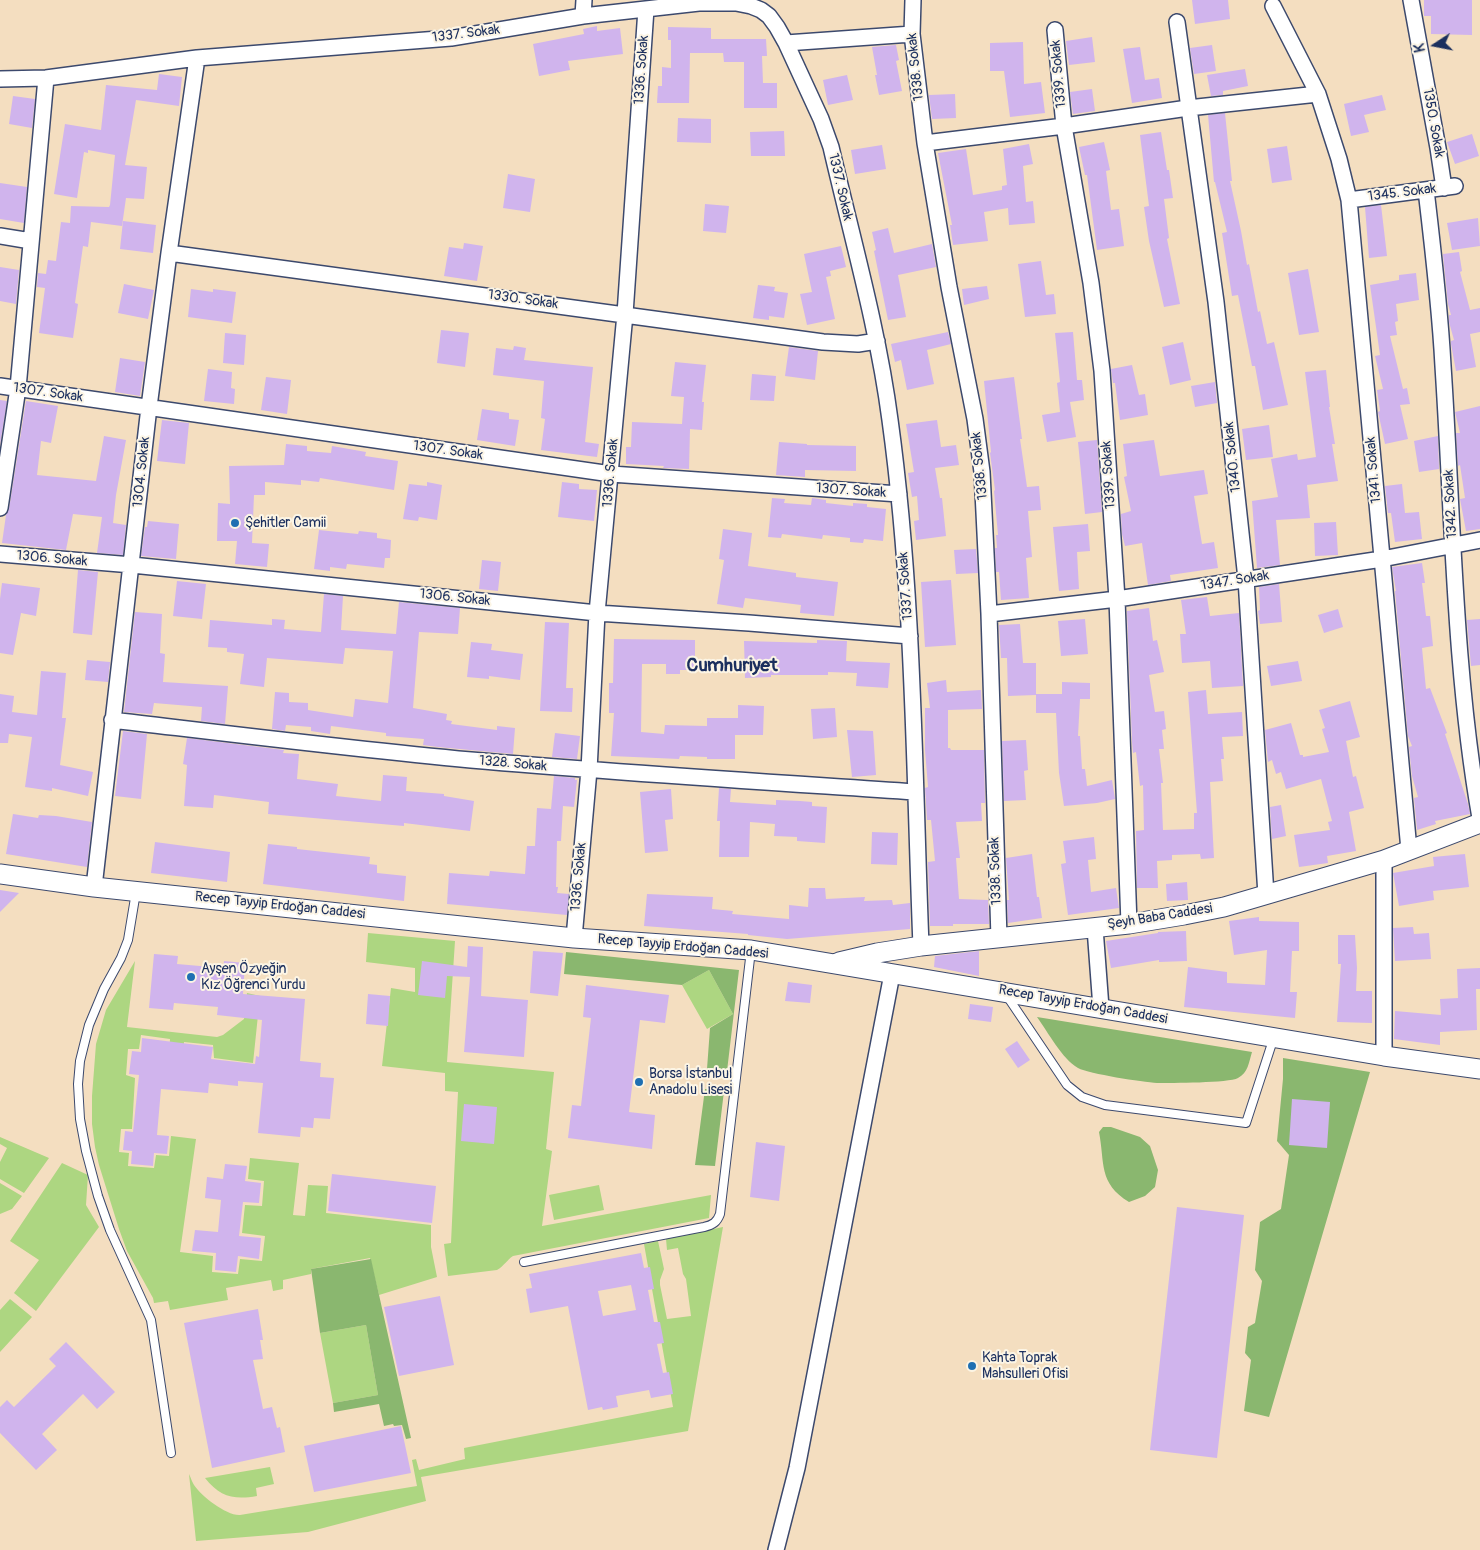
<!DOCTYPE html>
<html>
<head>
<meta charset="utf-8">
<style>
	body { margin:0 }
	#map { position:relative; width:1480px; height:1550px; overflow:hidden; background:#f4dec0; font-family:Pangolin,sans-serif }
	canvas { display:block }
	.north { position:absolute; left:1410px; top:20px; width:50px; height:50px; -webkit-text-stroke:4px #fcf5e5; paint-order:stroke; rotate:259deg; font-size:14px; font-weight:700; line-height:20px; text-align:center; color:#1b2f5e }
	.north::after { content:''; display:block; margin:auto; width:18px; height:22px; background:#1b2f5e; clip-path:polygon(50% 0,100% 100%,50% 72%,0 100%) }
</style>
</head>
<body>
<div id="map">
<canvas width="1480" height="1550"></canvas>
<div class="north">K</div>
</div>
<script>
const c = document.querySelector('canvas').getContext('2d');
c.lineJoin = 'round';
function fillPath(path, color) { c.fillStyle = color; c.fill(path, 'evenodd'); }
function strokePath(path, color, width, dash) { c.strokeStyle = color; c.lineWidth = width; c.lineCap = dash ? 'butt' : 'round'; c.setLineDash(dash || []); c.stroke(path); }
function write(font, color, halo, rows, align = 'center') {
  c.font = font + ' Pangolin,sans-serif'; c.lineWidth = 4; c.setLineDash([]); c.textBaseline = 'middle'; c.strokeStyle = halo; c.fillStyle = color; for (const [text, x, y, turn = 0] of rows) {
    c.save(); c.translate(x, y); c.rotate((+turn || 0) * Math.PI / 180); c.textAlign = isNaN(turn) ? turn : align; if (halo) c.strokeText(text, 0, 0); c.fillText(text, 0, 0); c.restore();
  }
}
fillPath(new Path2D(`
	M368 933 455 941 447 1062 554 1072 546 1149 552 1151 542 1226 711 1195 709 1218 513 1256C507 1260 504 1266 497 1270L448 1276 444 1244 451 1243 458 1092 445 1091V1073L382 1066 391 988 415 992V968L366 962Z
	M135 961 127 1027 217 1037 223 1035 244 1019 247 993 260 996 253 1063 214 1058 213 1045 184 1042 183 1054 169 1052 170 1039 141 1035 139 1049H128L126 1075 135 1078 132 1129H121L119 1152 129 1153 128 1166 154 1168 156 1155 169 1156 171 1136 196 1139 180 1252 213 1256 212 1272 238 1274 240 1259 262 1261 265 1236 242 1233 245 1205 262 1206 264 1181 248 1179 250 1158 299 1163 293 1215 305 1216 308 1185 328 1186 326 1213 431 1225V1247L437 1277 379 1295 370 1258 311 1269V1274L283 1280V1289L273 1291 271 1280 226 1288 228 1300 170 1310 168 1301 154 1303 153 1298 127 1251 119 1229 99 1165 95 1147 92 1124V1096L96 1044 106 1010Z
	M709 970 733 1014 707 1029 682 985Z
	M0 1137 49 1158 24 1193 0 1179V1162L7 1148 0 1144Z
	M62 1163 88 1175 86 1205 99 1227 36 1311 14 1293 39 1260 10 1241Z
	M0 1183 22 1196 12 1209 0 1214Z
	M599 1185 604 1210 554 1220 549 1195Z
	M723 1227 688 1431 421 1477 426 1501 308 1532 196 1541 189 1474C191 1478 192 1482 194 1485 201 1496 227 1516 240 1515L417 1486 412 1460 416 1459 419 1470 465 1459 464 1448 673 1407 644 1244 658 1241 664 1269 660 1280V1285L667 1319 691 1316 686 1279 683 1274 678 1248 667 1250 666 1239Z
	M10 1299 32 1317 0 1352V1310Z
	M366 1325 378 1395 333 1403 320 1333Z
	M270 1467 274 1484 256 1488 257 1496C234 1500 220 1497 205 1478Z`), '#add681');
fillPath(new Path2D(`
	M566 952 739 970 727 1071 707 1069 710 1028 733 1014 709 970 682 985 564 974Z
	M1037 1017 1252 1052C1249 1062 1248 1073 1238 1078 1229 1083 1171 1083 1157 1083 1143 1082 1089 1074 1078 1068 1062 1059 1048 1032 1037 1017Z
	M1283 1058 1370 1072 1269 1417 1244 1411 1251 1360 1245 1353 1248 1327 1255 1323 1262 1281 1255 1270 1260 1222 1281 1209 1289 1155 1277 1141 1283 1079Z
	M705 1089 724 1091 715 1166 695 1165Z
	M1103 1127H1111L1140 1137 1150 1146 1158 1170 1155 1187 1145 1196 1129 1202C1098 1183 1105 1163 1099 1132Z
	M371 1259 411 1438 406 1439 402 1425 394 1426 393 1424 384 1426 379 1404 334 1412 333 1403 378 1395 366 1325 320 1333 311 1269Z`), '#8ab76f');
fillPath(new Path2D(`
	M1192 0H1228L1230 19 1195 24Z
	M1424 0H1472V35L1431 34V16H1424Z
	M597 26V31L620 28 623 54 568 61 570 70 539 76 533 44 584 34 583 29Z
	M668 27 711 28V39H766L767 56H762L763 83H777V108H744V62H724L723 53H690L689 103H657L658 86H662V67L671 68V40H668Z
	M1092 37 1095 62 1069 65 1066 41Z
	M1023 42 1024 84 1041 82 1045 113 1010 117 1004 71H990V43Z
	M896 45 899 60 896 61 902 91 879 95 875 75H877L872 47Z
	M1212 45 1216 71 1194 74 1190 48Z
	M1140 47 1145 80 1159 78 1162 98 1132 103 1123 49Z
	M1245 69 1248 86 1223 91V95L1211 96 1207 75Z
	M159 74 182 77 179 106 136 100 125 165 147 167 144 199 126 198 122 226 91 222 88 247 83 246 75 303 78 304 73 338 39 333 45 288 37 287 38 273 46 274 48 260 56 261 61 222 70 223 71 206 109 207 110 205 115 155 88 150V153L84 152 77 198 54 194 65 124 101 130 106 85 157 90Z
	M847 75 853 100 828 105 823 80Z
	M1092 89 1095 111 1073 114 1070 92Z
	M955 94 956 118 932 119 929 95Z
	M1382 95 1386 110 1364 115 1369 132 1351 136 1344 104Z
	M13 96 35 99 32 128 9 124Z
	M1225 113 1232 181H1230L1241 231 1247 265 1249 264 1258 312 1260 311 1267 344 1274 342 1288 405 1263 410 1255 366H1252L1238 295 1232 296 1222 233 1227 232 1215 182H1214L1208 115Z
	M678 118 711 119V143L677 142Z
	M784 131 785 156H751L750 132Z
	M1161 132 1167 170H1169L1173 198 1164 199 1169 238 1167 239 1180 304 1164 307 1149 241 1144 207 1149 206 1140 135Z
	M1472 134 1479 156 1455 164 1447 142Z
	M1104 142 1110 170 1106 171 1111 210 1119 209 1124 246 1097 250 1087 175H1085L1079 147Z
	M1029 144 1033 164 1023 166 1026 202 1033 201 1035 223 1009 225 1008 208 984 212 988 241 953 245 950 225H952L938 153 966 149 973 195 1002 190V186L1007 185 1003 149Z
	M882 145 886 169 855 174 851 150Z
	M1287 146 1292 180 1272 183 1267 149Z
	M508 174 535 179 530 212 503 208Z
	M0 183 27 187 24 223 0 219Z
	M705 204 729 206 726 233 703 231Z
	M1381 205 1387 256 1369 258 1365 207Z
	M1478 218 1480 246 1452 250 1447 223Z
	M123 221 156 225 153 253 120 249Z
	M888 228 894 253 932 244 936 267 898 275 906 317 888 320 874 251 876 250 872 232Z
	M464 243 483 246 477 281 444 276 449 247 463 249Z
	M841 246 846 267 830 271 831 276 826 277 835 319 807 325 800 294 812 292 804 254Z
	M1459 252 1462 271 1460 272 1470 310 1480 308V332L1470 334 1476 367 1456 371 1451 344V341L1454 340 1449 322V315H1451L1448 304 1443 254Z
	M1041 261 1046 295 1054 294 1056 314 1025 317 1018 264Z
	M0 267 19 270 16 304 0 301Z
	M1308 269 1319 332 1299 335 1288 273Z
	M1416 273 1419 300 1396 304 1398 321 1395 322 1397 335 1390 336 1403 389 1407 388 1410 404 1400 405 1408 439 1385 444 1378 412 1380 411 1377 390 1383 389 1375 356 1380 355 1370 285 1399 280V275Z
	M124 284 154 290 148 319 118 313Z
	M758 285 775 287 774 291 788 293 784 318 769 316V320L753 318Z
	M987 286 989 299 964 305 962 289Z
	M191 289 213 292V289L236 292 232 323 188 317Z
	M441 330 469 333 465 367 437 363Z
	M948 332 951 344 927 350 934 384 907 390 901 360 895 362 891 344Z
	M1073 332 1077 380H1082L1084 400 1070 402 1076 437 1047 442 1042 415 1060 412 1057 383 1060 382 1055 333Z
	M225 333 246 335 244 365 223 363Z
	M1183 342 1191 380 1170 385 1162 347Z
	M514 346 526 348 524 360 593 367 585 442 599 444 597 457 541 450 545 419 541 418 544 381 493 375 496 348 513 350Z
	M789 347 818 351 815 380 785 376Z
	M120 358 145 362 140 396 115 392Z
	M675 362 706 365 702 402H704L702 430 690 429 689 469 663 468 664 466 626 464V447H631L632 422 682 424 684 397 671 396Z
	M1132 365 1139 395 1145 394 1148 415 1120 420 1115 383H1113L1111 369Z
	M208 369 232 372 231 388 235 389 234 404 204 401Z
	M1326 370 1330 407H1329L1335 444H1332L1338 481 1307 485 1310 518 1276 520 1280 565 1257 568 1252 501 1278 497 1271 459 1297 454 1298 460 1316 457 1305 372Z
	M752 374 776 376 774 401 750 400Z
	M266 377 291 380 287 414 261 410Z
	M1014 377 1022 439H1020L1027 487 1039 486 1041 510 1028 511 1032 557 1026 558 1029 598 1001 600 999 572H996L995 548H997L996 535H998L994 491 995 490 990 453 991 452 984 381Z
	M1215 382 1217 403 1195 407 1191 386Z
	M0 400 7 401 0 445Z
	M26 401 58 406 51 443 41 441 37 475 96 481 104 436 126 440 116 495 113 523 126 525 123 555 97 553 102 517 73 514 66 550 2 543 6 515 9 509Z
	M1480 406V529L1466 531 1460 499 1465 498 1460 465 1458 466 1456 433H1460L1455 412Z
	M482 409 509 413V419L519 420 515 446 477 440Z
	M162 420 189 423 185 464 157 461Z
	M937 420 941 447 956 445 959 465 935 468 940 498H942L946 536 916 540 914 521 919 520 917 496 912 497 908 473 914 472 906 424Z
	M1269 425 1273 457 1246 460 1242 429Z
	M1438 436 1439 469 1419 472 1414 441Z
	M1097 440 1102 512 1085 514 1078 442Z
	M1154 440 1160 476 1204 470 1208 494 1194 496 1202 544 1214 542 1218 568 1170 575 1171 581 1148 585 1142 543 1125 546 1122 534 1121 514 1131 511 1124 477 1127 476 1123 444Z
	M779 442 807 444V445L856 446V471L805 470V477L776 475Z
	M286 444 307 446V451L331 453 332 446 366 452 365 456 398 461 394 490 320 478 319 482 301 480V485L265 482V495H254L252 543 269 544 267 567 235 564 237 541H217L218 503 230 504 229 466 284 465Z
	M427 482 442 485 437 520 419 517 418 521 403 519 409 484 427 486Z
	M562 482 579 484V489L597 490 594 521 558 517Z
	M1402 484 1405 513 1419 512 1422 539 1395 542 1391 513H1388L1385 486Z
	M772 498 785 499 784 503 811 505 812 498 826 500V503L853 506V503L867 504V507L886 509 883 541 864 539 863 543 850 542V538L823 535 822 539 782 534 781 538 768 537Z
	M148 521 179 524 176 559 141 556 145 527H147Z
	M1336 522 1338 555 1315 556 1314 523Z
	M1088 524 1090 551 1077 552 1079 589 1059 591 1053 527Z
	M723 529 752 533 748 566 796 573V577L838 582 834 616 800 613 801 605 745 598 743 608 717 604 724 560 719 559Z
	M319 530 358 534 359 531 377 533V538L391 540 390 558H385L384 568 347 564 346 569 330 567V571L314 569Z
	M976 549 978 573 956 574 954 550Z
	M482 560 501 562 498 591 479 589Z
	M1422 563 1425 583H1422L1426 616H1430L1433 646 1422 648 1426 689 1430 688 1447 733 1445 734 1468 804 1470 814 1435 821 1436 824 1417 830 1414 798 1418 797 1412 776 1409 747 1412 746 1408 736 1395 591H1396L1392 567Z
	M78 570 98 572 92 635 73 633Z
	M951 580 956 645 925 647 921 582Z
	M177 581 206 584 202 619 173 616Z
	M2 583 40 588 36 616 21 613 13 655 0 653V599Z
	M1279 584 1282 622 1260 624 1258 611 1260 610 1259 587Z
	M324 594 343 596 341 630 396 634 399 602 460 608 458 634 419 632 413 708 447 714 446 720 452 721 451 724 497 730V726L515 728 513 754 438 747 423 745 424 739 386 736V733L331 726 330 734 311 731V727L286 725 285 731 272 729 275 692 289 693V702L308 703V710L353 717 355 699 388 703 393 651 345 648 343 664 267 658 264 687 240 684 244 654 227 652V648L208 647 210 620 272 625V619L285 620 284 629 321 632Z
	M1207 597 1210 616 1239 613 1243 686 1212 688 1210 661 1182 663 1180 634H1186L1181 600Z
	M1149 608 1153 641 1157 640 1164 672 1149 675 1155 712 1164 711 1166 729 1162 730 1164 749H1159L1163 783H1161L1163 830 1194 829V813H1197L1188 692 1206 690 1208 714 1242 712 1243 736 1222 737 1224 759H1221L1223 781 1210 782 1214 858 1201 859 1200 854 1172 855V860L1157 861 1158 888H1137L1136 831 1144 830 1143 785 1140 786 1136 752 1133 753 1132 742 1127 611Z
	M1338 609 1343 627 1324 633 1318 615Z
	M135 612 162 614 160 653 165 654 163 682 228 686 225 724 201 721 202 707 154 703 152 714 124 712Z
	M1085 619 1088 654 1061 656 1058 621Z
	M1480 619V665L1471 666 1467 620Z
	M545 622 569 623 566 688H573L572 712 540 711Z
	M1020 624 1023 663H1036V694H1062V682L1090 683V699H1080L1078 736H1080L1082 769H1085L1087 786 1112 780 1115 799 1097 803 1064 806 1059 773 1056 713H1036V695L1008 696 1007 658H1001L999 625Z
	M614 639 695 640V670H680V674H666V664H642L641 732 664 734 665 725 707 726V718H738V705L764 706 763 735H735V759H707V757L680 756 679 759 611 756 614 713H609V683H613Z
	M817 640 847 641 846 661 890 663 888 688 856 686 857 673 828 672V675H771V677L745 678 744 641 817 643Z
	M471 642 492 644 491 650 523 654 520 680 489 676V679L467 677Z
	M87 660 110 662 108 682 85 680Z
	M1298 661 1302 681 1271 686 1267 666Z
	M41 671 66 673 62 718H66L60 765 93 772 88 796 52 788V791L25 787 32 737 9 734 8 743H0V694L14 696 12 712 37 715Z
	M946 680 947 692 981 690 982 709 948 710V748H950L951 750H984L985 803H981L982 821 956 822 960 858H956L959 899 988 900 989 924H953V926H930L928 862 935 861 931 820H927L926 803 925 788 928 787 925 750V708H930L927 683Z
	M1350 701 1360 737 1346 741 1353 777 1356 776 1364 808 1349 812 1356 851 1327 856 1328 863 1299 867 1294 835 1330 830 1328 822 1332 821 1321 779 1286 789 1281 772 1276 774 1272 760 1268 762 1265 730 1291 723 1300 755H1303V757L1329 752 1322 729 1325 728 1319 710Z
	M835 708 837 737 813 739 811 709Z
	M847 730 873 731 876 775 852 777Z
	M123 731 147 734 141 799 115 796Z
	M555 733 580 736 577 759 552 757Z
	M187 738 284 750 283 753 299 754 297 779 338 784 336 796 381 801 383 775 407 777 406 791 444 794V796L474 801 470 831 404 823V826L268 814 269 802 214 795 213 808 184 806 187 765 183 764Z
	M1026 740 1028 770 1024 771 1026 800 1004 801 1002 741Z
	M554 776 575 778V780H577L574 807 563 806 561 841H557L556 887H558L557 893 569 894 567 915 447 904 449 873 489 876 490 871 525 874 527 846H535L537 808 551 809Z
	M719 788 731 789 730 802 776 805V800L800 801 812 802V806L827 807 825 843 797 841V837L774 836 775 824 750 822 749 857H719L720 821H717Z
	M671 789 673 819 665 820 668 851 645 853 640 792Z
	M1281 805 1286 836 1272 839 1270 807Z
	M13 814 38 818 39 815 56 816 92 822 87 867 6 854Z
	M872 832 898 833 897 865 871 864Z
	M1094 837 1096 859 1088 860 1091 892 1116 888 1119 908 1068 915 1061 864 1066 863 1063 841Z
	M155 842 230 852 227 882 151 873Z
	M268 844 297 847V849L370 857 369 864 377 865V873L406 876 404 901 263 884Z
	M1032 854 1037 897H1039L1042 918 1008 923 1007 900H1009L1006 858Z
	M1465 854 1469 887 1433 891 1434 900 1399 906 1393 873 1434 866 1433 857Z
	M1187 882 1188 900 1167 901 1166 884Z
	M809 888H825L826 899 865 897 864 901 892 900 893 905 910 903V929L787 939 748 935V934L644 926 647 894 713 897 712 909 733 911 732 914 789 919V905L808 907Z
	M0 890 19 893 0 912Z
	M1259 917V921L1299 922V951H1292L1290 992H1297L1295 1018 1184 1007 1188 967 1227 972V983L1265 985 1267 950 1234 955 1229 921Z
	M1413 927 1414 934 1429 933 1431 959 1395 961 1393 928Z
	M1186 931 1187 961 1159 962V960L1111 968 1106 941 1158 933V932Z
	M1338 935H1355L1357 968 1356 991H1372V1023L1337 1022 1341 964H1338Z
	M468 946 483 947 481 996 528 1000 524 1057 464 1052 470 977 447 976 445 998 418 995 422 961 467 967Z
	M533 951 563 953 558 996 530 993Z
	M979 951V976L934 967 935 956Z
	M154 954 178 956 177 964 223 968 224 961 245 963 243 994 305 999 300 1061 321 1063 320 1077 334 1078 330 1119 314 1118 313 1128 301 1127 300 1137 258 1133 263 1083 238 1081V1086L209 1083 208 1093 161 1089 157 1135 169 1136 167 1154 154 1153 153 1166 131 1164 132 1151 123 1150 125 1131 133 1132 139 1075 129 1074 132 1051 141 1052 142 1038 213 1047 211 1059 255 1064 256 1056 259 1057 262 1020 217 1015 218 1007 174 1003 173 1010 149 1008Z
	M1480 968V989H1476L1477 1030 1440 1032V1045L1394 1039 1395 1011 1441 1015 1440 999 1458 998 1457 969Z
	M788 982 812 985 810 1003 785 1001Z
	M586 985 669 995 665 1023 640 1020 629 1112 655 1115 652 1149 568 1138 572 1105 581 1106 591 1018 583 1017Z
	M368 994 390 996 388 1026 366 1024Z
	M970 1004 993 1007 991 1022 968 1019Z
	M1017 1041 1030 1060 1018 1068 1005 1049Z
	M1292 1099 1330 1102 1327 1148 1289 1145Z
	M464 1104 497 1107 494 1144 461 1141Z
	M756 1142 785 1146 779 1201 750 1197Z
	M225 1164 247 1166 245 1181 261 1183 259 1203 243 1202 239 1236 261 1238 259 1259 238 1256 236 1272 215 1270 216 1253 192 1251 195 1230 218 1232 221 1200 205 1198 207 1177 223 1179Z
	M332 1174 436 1186 432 1223 328 1211Z
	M1177 1207 1244 1215 1217 1458 1150 1450Z
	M641 1253 644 1268 650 1267 654 1289 648 1290 654 1322H660L664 1343 657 1344 663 1373 669 1372 673 1394 651 1398 649 1390 616 1396 618 1407 603 1410 602 1407 588 1410 568 1306 530 1313 526 1289 532 1288 529 1274ZM631 1285 636 1310 603 1316 598 1291Z
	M440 1296 454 1365 399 1376 384 1307Z
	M258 1309 263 1340H260L263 1359 253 1360 263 1409 272 1407 277 1428 280 1427 285 1452 212 1468 184 1323Z
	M66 1342 115 1392 97 1409 83 1394 42 1434 57 1450 36 1470 0 1433V1407L7 1400 14 1407 56 1366 49 1359Z
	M401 1426 411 1473 314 1492 304 1446Z`), '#d0b4ed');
const service = new Path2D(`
	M136 892 128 940 121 958 104 989 89 1025 80 1061 78 1084 80 1119 86 1151 98 1196 110 1230 151 1320 171 1453
	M1007 996 1067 1085 1082 1097 1105 1105 1246 1123 1274 1037
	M524 1262 704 1227C713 1225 717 1222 720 1214L751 950`);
const minor = new Path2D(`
	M913 0 912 34 925 143 949 287 975 419 982 472 989 614 999 938
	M1411 0 1438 148 1444 188
	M1273 6 1318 94 1339 159 1349 200 1409 850
	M583 16 584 0
	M1177 22 1216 302 1246 579 1266 895
	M1055 30 1064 126 1091 283 1102 371 1117 599 1129 924
	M786 43 912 34
	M0 79 46 78 197 58 451 38 583 16 699 3H736L751 6 761 10 769 16 777 27 786 43 821 119 831 147C852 238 878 328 890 420 914 594 914 771 921 946
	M925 143 1064 126 1188 108 1318 94
	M1426 190C1433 249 1440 307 1443 366 1453 517 1454 670 1480 818
	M1349 200 1455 186
	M0 236 31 241
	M169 253 823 342 858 344 877 341
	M0 386 611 474 899 494
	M0 508 18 388 46 78
	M0 554 132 565 597 613 749 623 910 636
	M989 614 1117 599 1382 559 1480 540
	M112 720C231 734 351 749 471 760 619 773 767 782 915 792
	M1384 860V1056
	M94 887 149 407 169 253 197 58
	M1095 928 1101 1008
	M574 938 589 770 597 613 625 314 646 9
	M776 1550 797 1468 892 974`);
const tertiary = new Path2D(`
	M0 874 94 887 574 938 751 950 1384 1056 1480 1069
	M839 962 877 953 921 946 1129 924 1184 915 1224 907 1384 860 1480 823`);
strokePath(service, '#3c496d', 10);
strokePath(minor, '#3c496d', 18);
strokePath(tertiary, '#3c496d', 21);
strokePath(service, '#fff', 8);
strokePath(minor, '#fff', 15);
strokePath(tertiary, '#fff', 19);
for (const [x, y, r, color] of [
	[235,523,5,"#1f6fb2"],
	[191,977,5,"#1f6fb2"],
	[639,1082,5,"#1f6fb2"],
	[972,1366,5,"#1f6fb2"]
]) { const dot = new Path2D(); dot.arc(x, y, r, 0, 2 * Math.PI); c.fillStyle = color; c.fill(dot); strokePath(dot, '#fcf5e5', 2); }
write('14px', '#1b2f5e', '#fcf5e5', [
	["1337. Sokak",466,34,-7],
	["1338. Sokak",916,67,-96],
	["1336. Sokak",642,70,-86],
	["1339. Sokak",1059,74,-95],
	["1350. Sokak",1433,123,80],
	["1337. Sokak",840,187,77],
	["1345. Sokak",1402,193,-7],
	["1330. Sokak",523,300,8],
	["1307. Sokak",48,393,8],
	["1307. Sokak",448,451,8],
	["1340. Sokak",1233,457,-96],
	["1338. Sokak",980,466,-96],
	["1341. Sokak",1374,470,-95],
	["1304. Sokak",142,472,-84],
	["1336. Sokak",611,473,-85],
	["1339. Sokak",1109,475,-94],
	["1307. Sokak",851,491,4],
	["1342. Sokak",1451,504,-93],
	["1306. Sokak",52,559,5],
	["1347. Sokak",1235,581,-9],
	["1337. Sokak",906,586,-94],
	["1306. Sokak",455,598,6],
	["1328. Sokak",513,764,5],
	["1338. Sokak",996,871,-92],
	["1336. Sokak",579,877,-85],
	["Recep Tayyip Erdoğan Caddesi",280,906,6],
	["Şeyh Baba Caddesi",1160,917,-9],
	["Recep Tayyip Erdoğan Caddesi",683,947,5],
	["Recep Tayyip Erdoğan Caddesi",1083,1005,10]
]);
write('14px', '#1b2f5e', '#fcf5e5', [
	["Şehitler Camii",245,523],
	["Ayşen Özyeğin",201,969],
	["Kız Öğrenci Yurdu",201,985],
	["Borsa İstanbul",649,1074],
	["Anadolu Lisesi",649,1090],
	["Kahta Toprak",982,1358],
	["Mahsulleri Ofisi",982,1374]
], 'left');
write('bold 19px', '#1b2f5e', '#fcf5e5', [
	["Cumhuriyet",732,666]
]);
</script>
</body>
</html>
